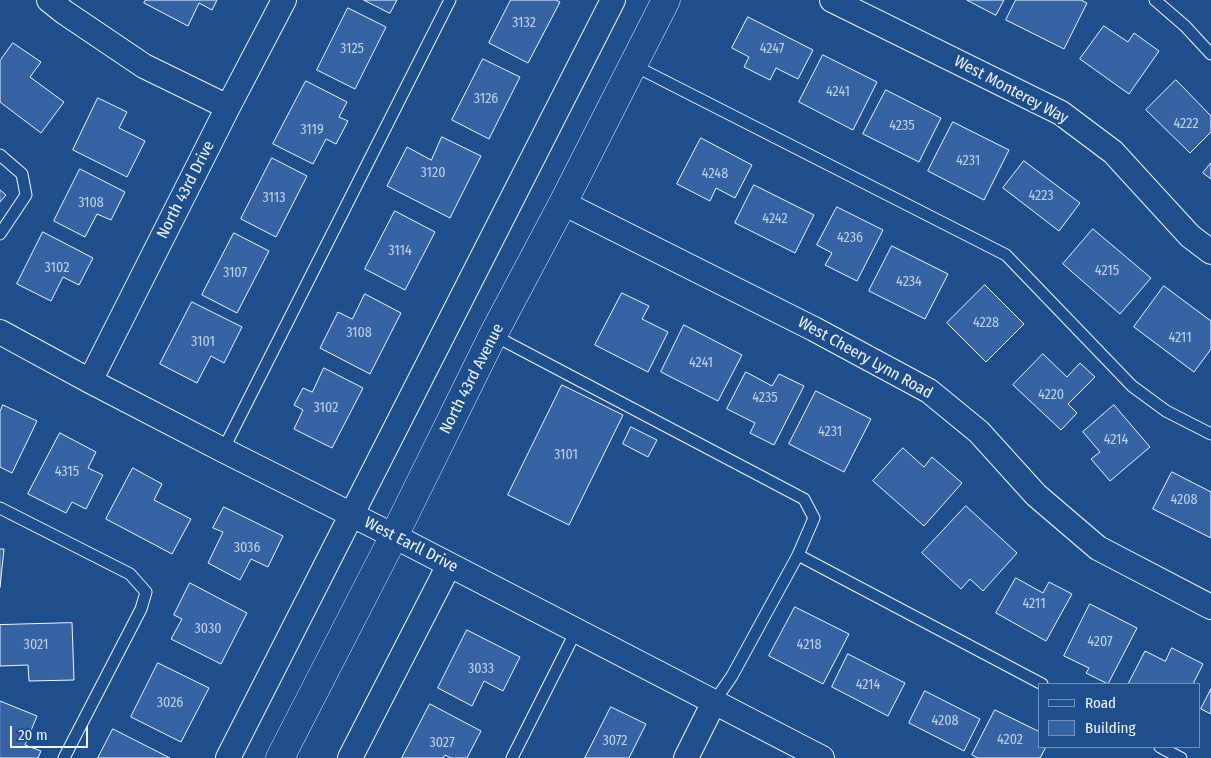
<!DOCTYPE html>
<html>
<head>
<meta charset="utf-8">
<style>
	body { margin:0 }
	#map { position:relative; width:1211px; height:758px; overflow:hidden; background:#1f4e8c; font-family:"Fira Sans Condensed",sans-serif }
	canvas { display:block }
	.legend { position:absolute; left:1038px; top:683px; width:162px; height:65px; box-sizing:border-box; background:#1f4e8c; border:1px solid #7391ba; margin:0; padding:6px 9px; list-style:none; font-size:15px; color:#f2f6ff }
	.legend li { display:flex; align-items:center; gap:10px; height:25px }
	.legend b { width:25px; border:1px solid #7391ba }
	.scale { position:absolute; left:10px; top:726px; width:78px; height:22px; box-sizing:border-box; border:2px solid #f2f6ff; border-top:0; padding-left:6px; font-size:15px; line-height:18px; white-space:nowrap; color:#f2f6ff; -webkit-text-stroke:4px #1f4e8c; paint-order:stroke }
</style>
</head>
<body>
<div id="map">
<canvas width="1211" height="758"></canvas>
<ul class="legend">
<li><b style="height:6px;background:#1f4e8c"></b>Road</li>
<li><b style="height:14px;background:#3563a3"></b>Building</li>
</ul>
<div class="scale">20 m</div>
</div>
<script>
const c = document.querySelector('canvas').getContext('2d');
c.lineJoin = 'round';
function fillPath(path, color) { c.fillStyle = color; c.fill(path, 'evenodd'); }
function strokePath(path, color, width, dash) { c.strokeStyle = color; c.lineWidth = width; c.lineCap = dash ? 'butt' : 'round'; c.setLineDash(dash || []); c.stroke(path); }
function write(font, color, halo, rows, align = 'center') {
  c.font = font + ' "Fira Sans Condensed",sans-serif'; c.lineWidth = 4; c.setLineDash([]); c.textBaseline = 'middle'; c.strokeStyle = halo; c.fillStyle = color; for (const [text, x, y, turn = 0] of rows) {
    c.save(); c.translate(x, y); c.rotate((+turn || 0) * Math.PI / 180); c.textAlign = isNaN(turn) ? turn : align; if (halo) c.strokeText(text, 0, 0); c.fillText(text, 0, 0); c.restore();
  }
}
const building = new Path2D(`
	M146 0H217L212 10 199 3 188 26 144 3Z
	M364 0H397L390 13Z
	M511 0H556L560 2 528 63 489 43Z
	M967 0H1004L996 15Z
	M1016 0H1081L1087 3 1064 49 1006 20Z
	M348 8 386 27 355 89 317 70Z
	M748 17 813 50 798 79 776 68 770 80 744 67 749 57 732 48Z
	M1104 26 1128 42 1134 33 1159 51 1129 94 1080 59Z
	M13 43 41 62 30 77 64 102 41 133 0 102V61Z
	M823 55 877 82 853 130 799 102Z
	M483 59 520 77 489 139 452 120Z
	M1176 80 1211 116V132L1190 153 1146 110Z
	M306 81 347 102 339 117 348 121 336 144 326 139 313 164 273 144Z
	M886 90 941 118 919 162 863 134Z
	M98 98 127 112 119 128 145 141 127 177 73 150Z
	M953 122 1009 150 984 200 928 171Z
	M442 137 481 156 450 218 387 186 407 147 431 160Z
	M701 138 752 165 735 198 716 188 710 201 677 184Z
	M272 158 307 176 276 237 241 219Z
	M1024 161 1080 203 1059 231 1003 188Z
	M1211 163V179L1203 173Z
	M80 169 125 192 111 220 97 214 85 237 54 221Z
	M754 185 814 215 795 253 735 223Z
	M0 190 6 195 0 202Z
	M837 207 883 230 857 281 825 265 832 253 817 245Z
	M395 211 435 232 405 290 365 269Z
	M1093 229 1151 278 1120 314 1063 264Z
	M43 232 93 258 79 285 63 277 51 301 17 284Z
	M234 233 269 251 237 313 202 295Z
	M892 246 948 274 925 319 869 291Z
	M985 285 1024 324 986 362 947 323Z
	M1164 286 1211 321V349L1194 372 1134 327Z
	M622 293 649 306 642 319 668 332 648 372 595 345Z
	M365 294 401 313 370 374 320 348 338 312 352 319Z
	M192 302 242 327 224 363 211 356 197 383 160 364Z
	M684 325 742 355 718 401 661 372Z
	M1043 354 1067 377 1080 363 1095 377 1068 404 1077 413 1061 430 1013 385Z
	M324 368 363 388 332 448 294 429 303 410 294 405 303 388 312 392Z
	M746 372 772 386 779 374 804 386 774 445 750 433 755 423 727 409Z
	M562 385 623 415 569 525 508 495Z
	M816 391 871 419 844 472 789 444Z
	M3 405 37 421 12 473 0 467V412Z
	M1114 405 1150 447 1110 481 1091 459 1100 452 1083 432Z
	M631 427 657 440 648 457 623 444Z
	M60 433 96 452 88 468 103 475 86 509 72 502 66 513 28 494Z
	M903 448 924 467 932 457 962 483 924 526 873 481Z
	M133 468 162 484 154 500 191 519 172 554 106 519Z
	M1172 472 1211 492V538L1153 509Z
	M966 506 1017 553 983 591 970 579 961 589 922 553Z
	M224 507 283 536 268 567 251 559 240 580 208 563 223 532 213 528Z
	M0 549H4L0 587Z
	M1016 578 1043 593 1049 582 1072 594 1046 641 996 613Z
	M190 583 247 613 221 664 171 639 182 619 174 615Z
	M1090 604 1137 628 1108 684 1086 673 1089 668 1064 656Z
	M795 607 849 634 823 684 769 656Z
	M72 623 74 680 29 681 28 665 0 666V625Z
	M467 630 520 657 503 691 484 681 472 706 438 688Z
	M1172 648 1203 664 1193 684H1128L1145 651 1165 661Z
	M848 654 905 683 888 716 832 687Z
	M158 663 209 688 181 742 131 717Z
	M1211 689V714L1201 709Z
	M925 691 980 719 964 751 909 723Z
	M0 701 37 716 25 745 41 751 38 758H0Z
	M430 704 481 731 467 758H451L445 755 443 758H402Z
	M611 707 646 724 629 758H585Z
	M995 710 1040 732V747H1046L1040 758H978L972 755Z
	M113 729 170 758H98Z`);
fillPath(building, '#3563a3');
strokePath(building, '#f2f6ff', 1);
const service = new Path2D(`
	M1155 0 1185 26 1211 54
	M633 65 1006 255 1132 386 1166 411 1211 434
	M0 155 22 174 26 195 0 234
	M493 335 804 499 814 518 798 555 732 676 714 702
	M223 450 450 0
	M0 508 130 574 146 592 141 609 64 758
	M798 555 1042 684
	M1160 747 1181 758
	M512 758 576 631`);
const minor = new Path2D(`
	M49 0 64 12 144 66 228 107
	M832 0 1061 113 1113 152 1190 236 1211 252
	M563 203 814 329 929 391 979 432 1036 495 1098 548 1211 607
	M0 332 90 381 223 450 394 536 822 758
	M90 381 228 107 284 0
	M228 758 613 0
	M350 758 449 565
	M686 758 714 702`);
const secondary = new Path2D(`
	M280 758 394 536 493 335 563 203 666 0`);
strokePath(service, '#f2f6ff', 13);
strokePath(minor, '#f2f6ff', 26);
strokePath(secondary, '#f2f6ff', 29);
strokePath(service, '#1f4e8c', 11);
strokePath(minor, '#1f4e8c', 24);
strokePath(secondary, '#1f4e8c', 28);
write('14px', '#c3d1e8', null, [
	["3132",524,23],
	["3125",352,49],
	["4247",772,49],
	["4241",838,92],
	["3126",486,99],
	["4222",1186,124],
	["4235",902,126],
	["3119",312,130],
	["4231",968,161],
	["3120",433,173],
	["4248",715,174],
	["4223",1041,196],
	["3113",274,198],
	["3108",91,203],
	["4242",775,219],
	["4236",850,238],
	["3114",400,251],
	["3102",57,268],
	["4215",1107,271],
	["3107",235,273],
	["4234",909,282],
	["4228",986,323],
	["3108",359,333],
	["4211",1180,338],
	["3101",203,342],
	["4241",701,363],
	["4220",1051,395],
	["4235",765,398],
	["3102",326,408],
	["4231",830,432],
	["4214",1116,440],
	["3101",566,455],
	["4315",67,472],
	["4208",1184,500],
	["3036",247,548],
	["4211",1034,604],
	["3030",208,629],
	["4207",1100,642],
	["3021",36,645],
	["4218",809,645],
	["3033",481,669],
	["4214",868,685],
	["3026",170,703],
	["4208",945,721],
	["4202",1010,740],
	["3072",615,741],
	["3027",442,743]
]);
write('16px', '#f2f6ff', '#1f4e8c', [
	["West Monterey Way",1011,90,28],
	["North 43rd Drive",186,190,-63],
	["West Cheery Lynn Road",865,358,29],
	["North 43rd Avenue",472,379,-63],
	["West Earll Drive",411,545,27]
]);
</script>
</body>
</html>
